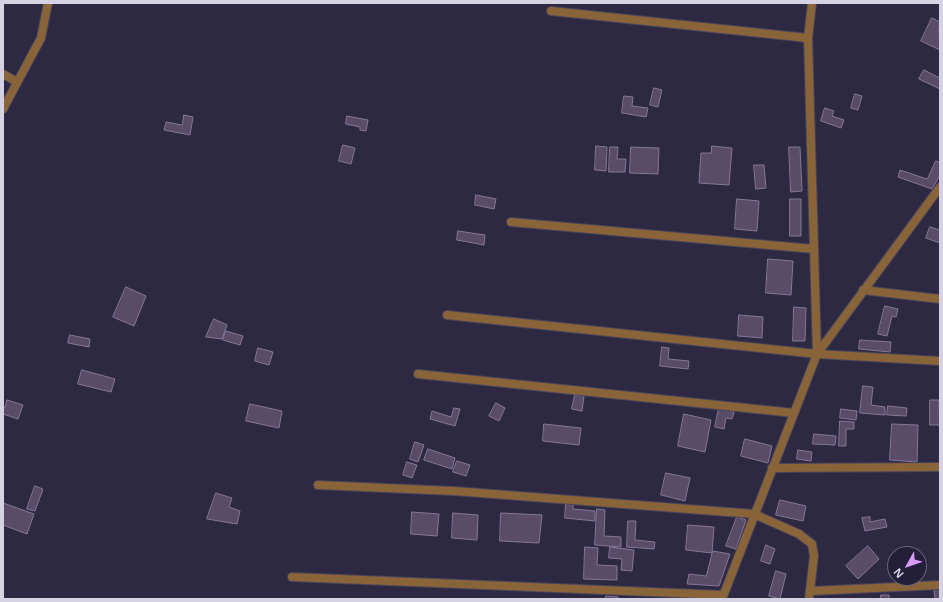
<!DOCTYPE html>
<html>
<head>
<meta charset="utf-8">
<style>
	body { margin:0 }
	#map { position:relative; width:943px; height:602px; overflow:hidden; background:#2e2943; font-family:"Noto Sans",sans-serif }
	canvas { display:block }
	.frame { position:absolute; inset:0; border:4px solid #d4d2e3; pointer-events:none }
	.north { position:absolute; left:887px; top:546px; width:40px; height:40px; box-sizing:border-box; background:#241f38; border:1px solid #6a677c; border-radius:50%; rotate:230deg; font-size:11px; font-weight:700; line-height:16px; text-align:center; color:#d4d2e3 }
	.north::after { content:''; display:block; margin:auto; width:14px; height:18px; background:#d89af8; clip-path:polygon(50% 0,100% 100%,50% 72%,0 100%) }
</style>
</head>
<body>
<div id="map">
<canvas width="943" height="602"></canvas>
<div class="frame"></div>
<div class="north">N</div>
</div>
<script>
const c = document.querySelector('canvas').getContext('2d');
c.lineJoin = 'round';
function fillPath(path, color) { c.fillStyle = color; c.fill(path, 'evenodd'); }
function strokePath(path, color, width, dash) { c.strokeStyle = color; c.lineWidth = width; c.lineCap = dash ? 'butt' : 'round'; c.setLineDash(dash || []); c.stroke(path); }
const building = new Path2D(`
	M932 18 940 22 939 28 940 50 921 41Z
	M924 70 940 78V89L919 79Z
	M654 88 662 90 658 107 650 105Z
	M855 94 862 96 858 110 851 108Z
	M624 96 633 97 632 106 648 108 646 117 622 113Z
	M825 108 834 111 832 116 844 120 841 128 821 121Z
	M184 115 193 117 190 135 164 130 166 122 182 125Z
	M347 116 368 120 366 131 360 130V127L346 124Z
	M343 145 355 148 351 164 339 161Z
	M596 146 607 147 606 171 595 170Z
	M712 146 732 148 729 185 699 183 701 153H711Z
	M610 147H618L617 159H626L625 172H609Z
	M631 147 659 148 658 174 630 173Z
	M789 147H800L802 191 791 192Z
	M936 161 940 163V175L932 189 898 177 900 170 927 179Z
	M754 165H764L766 188 756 189Z
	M476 195 496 199 494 209 475 205Z
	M737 199 759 201 757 231 735 229Z
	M790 199H801V236H790Z
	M930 227 940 230V243L926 238Z
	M458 231 485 235 484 245 457 240Z
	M768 259 793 261 791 295 766 293Z
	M126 287 146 296 134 326 113 317Z
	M885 306 898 309 896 317 892 316 887 336 878 334Z
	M794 307 806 308 805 341H793Z
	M739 315 763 317 762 338 738 336Z
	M214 319 227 325 222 339 206 337Z
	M226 331 243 336 240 345 223 340Z
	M70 335 90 339 89 347 68 343Z
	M860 340 891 342 890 352 859 349Z
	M662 347 669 348 668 359 689 361 688 369 660 366Z
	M258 348 273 352 269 365 255 361Z
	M82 370 115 379 111 392 78 384Z
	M863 386 873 387 871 405 885 407V415L860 413Z
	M575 395 584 396 582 411 572 409Z
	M7 400 23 405 18 419 3 414V407H5Z
	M930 400H939L940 425H930Z
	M496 403 505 408 499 421 489 416Z
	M250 404 282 411 279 428 246 421Z
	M888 406 907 408 906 416 887 415Z
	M454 408 460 409 455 426 430 419 432 411 451 417Z
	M719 408 734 412 732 419 726 418 724 429 715 427Z
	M841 409 857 411 856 420 840 418Z
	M684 414 711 420 705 452 678 446Z
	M840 421 854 422V429H846V446H839Z
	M544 424 581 428 579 445 543 441Z
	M892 424 918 425 917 462 890 460Z
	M814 434 836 436 835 445 813 444Z
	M745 439 772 446 768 463 741 456Z
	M415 442 424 445 418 462 410 459Z
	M428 449 455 458 452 469 424 460Z
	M798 450 812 452 811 461 797 459Z
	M457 461 470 465 466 476 453 472Z
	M407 462 417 465 412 478 403 475Z
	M666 473 690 478 685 501 661 495Z
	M35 486 43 489 35 511 27 509Z
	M216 493 232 498 229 507 240 511 237 524 207 519Z
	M780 500 806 506 803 521 776 515Z
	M3 503 34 514 27 534 3 525Z
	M566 504 573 505V509L595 511V521L565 518Z
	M597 509 605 510 604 536 621 537V547L595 545Z
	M412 512 439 514 437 536 411 534Z
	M453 513 478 515 477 540 452 538Z
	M501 513 542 515 539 543 500 541Z
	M737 517 746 520 736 549 726 546Z
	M870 517V522L885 519 887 527 865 531 862 518Z
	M628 521H636L635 540 655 542 654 549 627 547Z
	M688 525 714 527 712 553 686 550Z
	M766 545 775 549 770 564 761 561Z
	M868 546 879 559 858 579 846 566Z
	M585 547 598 548 597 565 617 566V580L584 579Z
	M610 547 634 550 632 571 621 570 622 559 609 558Z
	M713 551 730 554 719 586 687 584 689 574 706 576Z
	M776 571 786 574 780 599 769 596Z
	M940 589V599H935L934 590Z
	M881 595H889V599H881Z
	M606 596 618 597V599H606Z`);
fillPath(building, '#584c68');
strokePath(building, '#847896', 1);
const minor = new Path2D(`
	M812 3 808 38 817 354
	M551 11 808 38
	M3 74 17 82
	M3 109 41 38 48 3
	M511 222 814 249
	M863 290 940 299
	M447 315 817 354 940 361
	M418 374 794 413
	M772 468 940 467
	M318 485 454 491 754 514 799 534 812 544 814 556 809 599
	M292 577 723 595
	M811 591 940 585
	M722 599 817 354 940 187`);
strokePath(minor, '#49445d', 10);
strokePath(minor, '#896438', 8);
</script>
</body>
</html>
